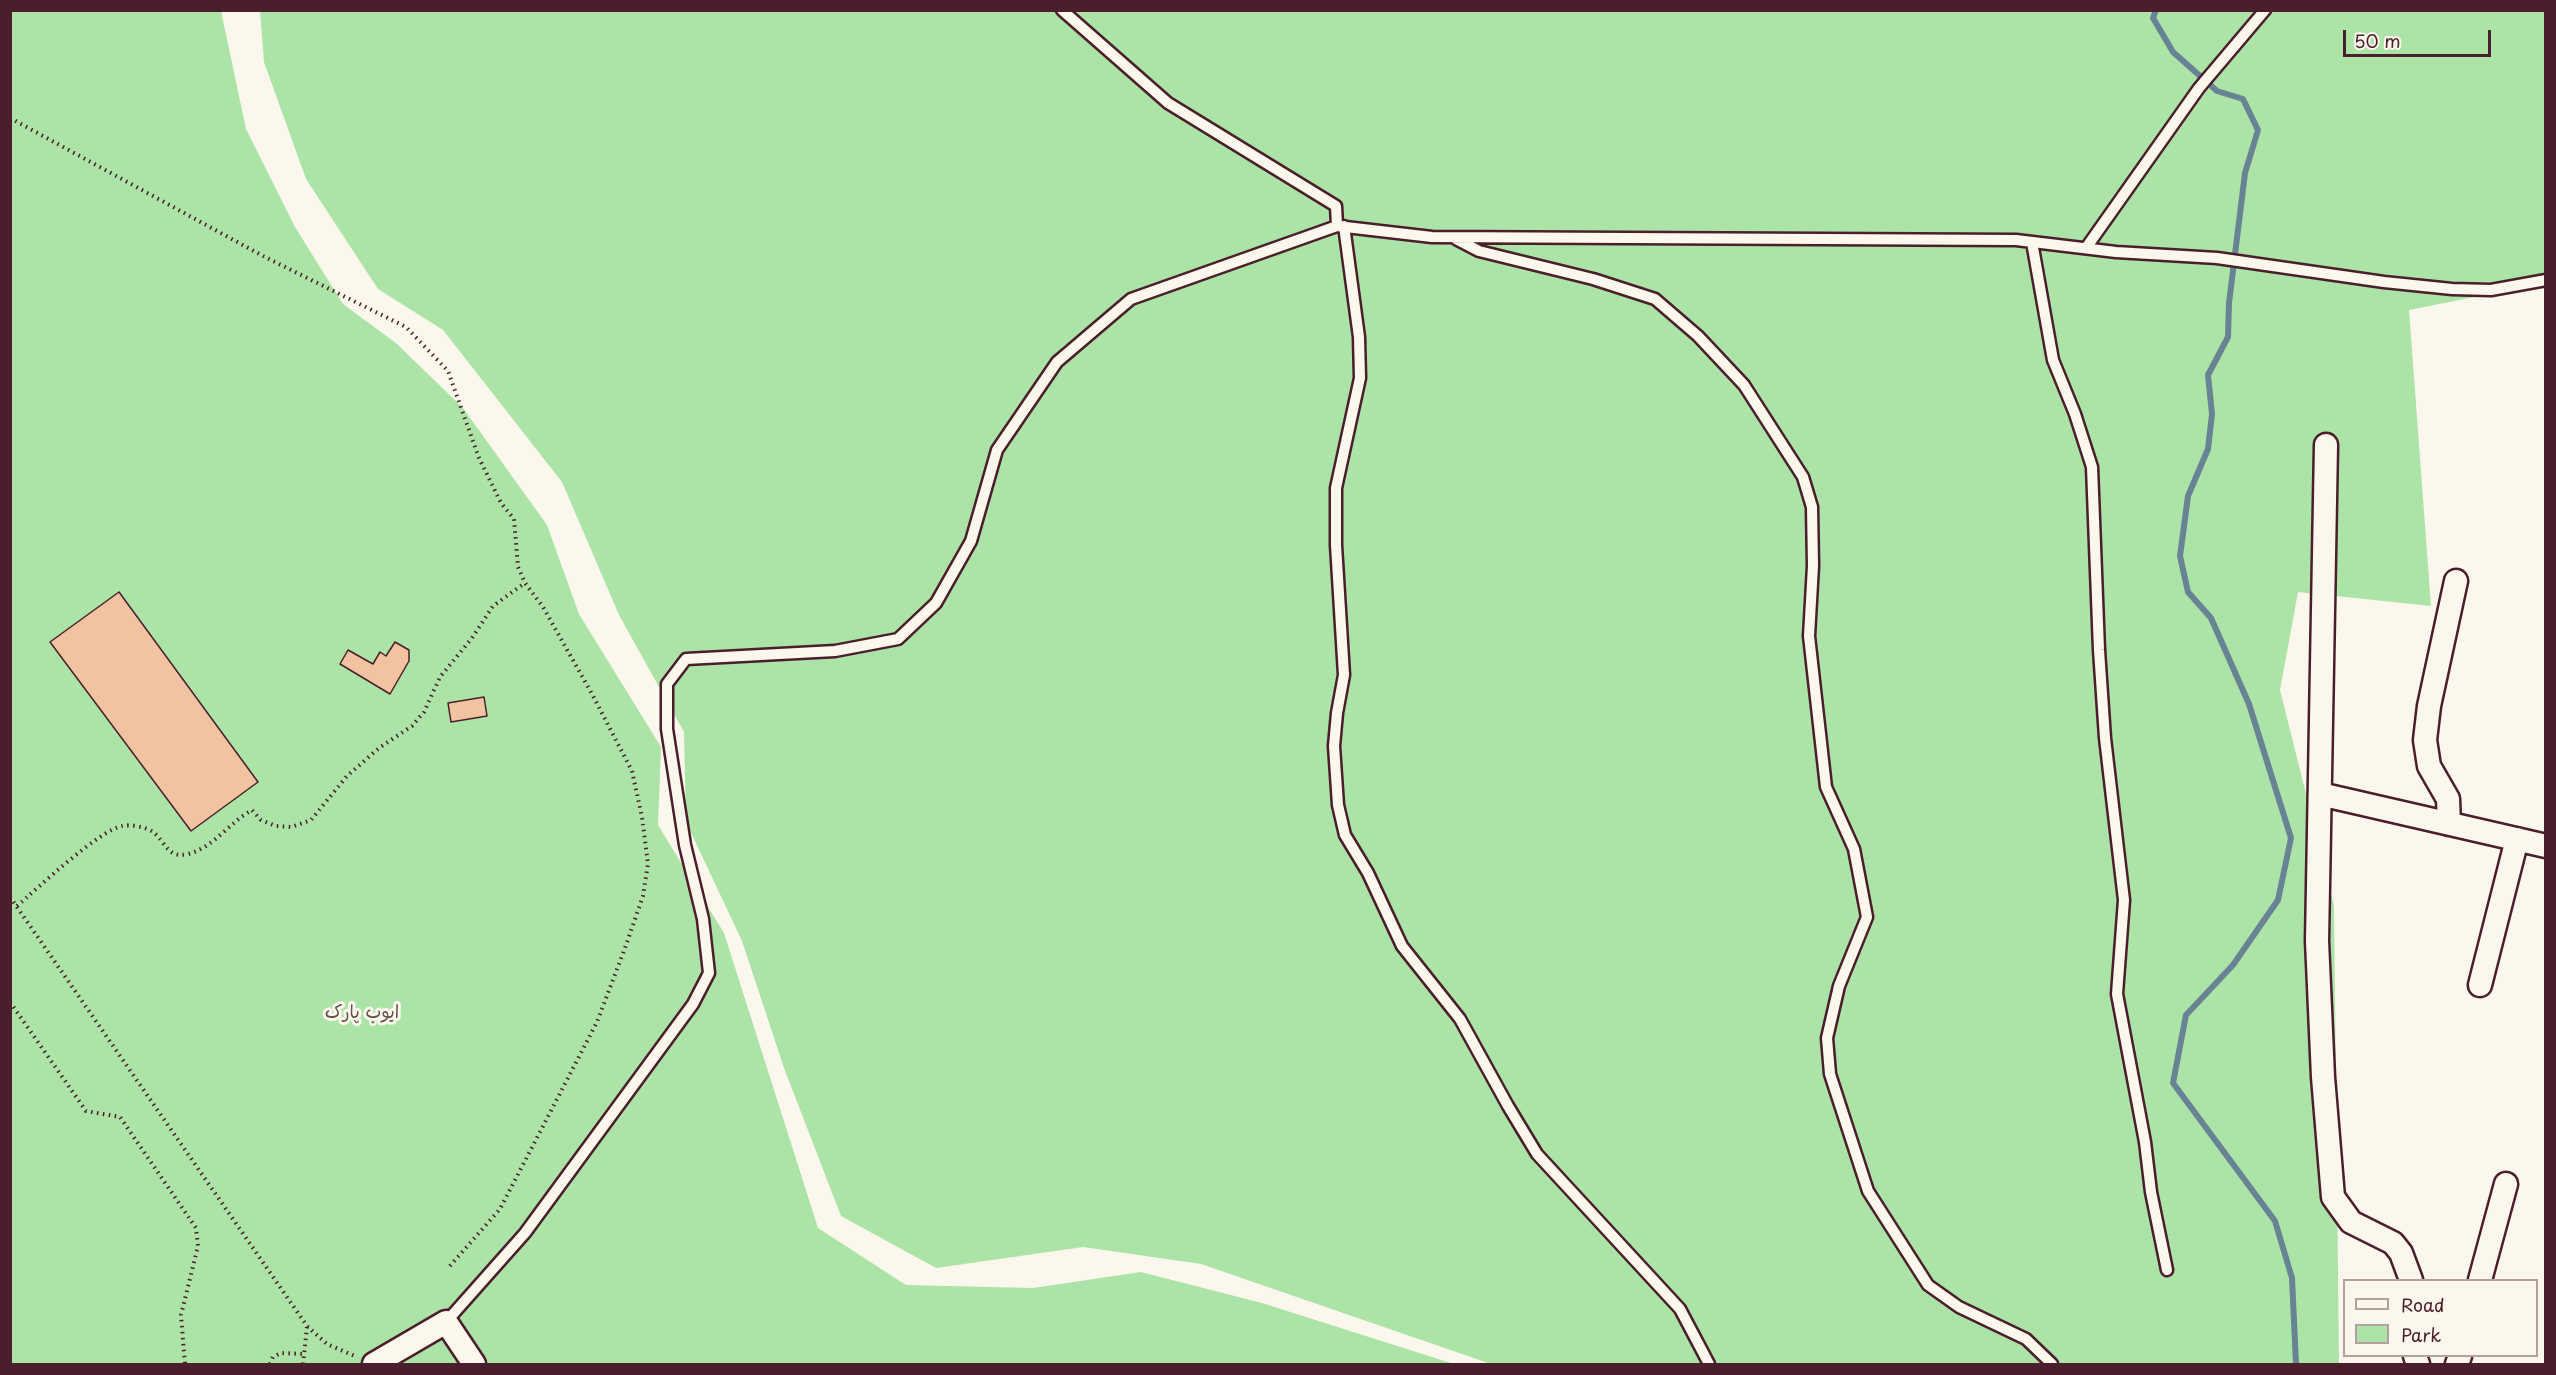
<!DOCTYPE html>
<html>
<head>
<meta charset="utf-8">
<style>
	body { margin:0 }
	#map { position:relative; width:2556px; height:1375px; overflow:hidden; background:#fbf7ec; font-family:"Playpen Sans",sans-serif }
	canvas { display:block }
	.frame { position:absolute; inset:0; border:12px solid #4a1f2b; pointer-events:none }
	.legend { position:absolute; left:2343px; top:1279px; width:195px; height:78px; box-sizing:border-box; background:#fbf7ec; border:2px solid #b4a19f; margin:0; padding:8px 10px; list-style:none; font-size:18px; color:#4a1f2b }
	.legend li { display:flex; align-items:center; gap:12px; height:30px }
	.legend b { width:30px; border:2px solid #b4a19f }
	.scale { position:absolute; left:2343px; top:30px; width:148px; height:27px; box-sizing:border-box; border:3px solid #4a1f2b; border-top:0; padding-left:8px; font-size:18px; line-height:21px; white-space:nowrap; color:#4a1f2b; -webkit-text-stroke:4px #fbf7ec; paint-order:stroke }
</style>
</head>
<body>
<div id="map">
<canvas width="2556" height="1375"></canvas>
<div class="frame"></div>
<ul class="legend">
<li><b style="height:8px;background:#fbf7ec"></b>Road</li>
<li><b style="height:16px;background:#ace3a7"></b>Park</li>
</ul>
<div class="scale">50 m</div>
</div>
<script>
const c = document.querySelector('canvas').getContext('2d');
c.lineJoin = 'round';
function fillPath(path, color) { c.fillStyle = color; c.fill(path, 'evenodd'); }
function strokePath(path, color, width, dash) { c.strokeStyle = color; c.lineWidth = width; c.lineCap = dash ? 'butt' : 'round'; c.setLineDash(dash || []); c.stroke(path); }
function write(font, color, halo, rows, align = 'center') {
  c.font = font + ' "Playpen Sans","Playpen Sans Arabic",sans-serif'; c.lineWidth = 6; c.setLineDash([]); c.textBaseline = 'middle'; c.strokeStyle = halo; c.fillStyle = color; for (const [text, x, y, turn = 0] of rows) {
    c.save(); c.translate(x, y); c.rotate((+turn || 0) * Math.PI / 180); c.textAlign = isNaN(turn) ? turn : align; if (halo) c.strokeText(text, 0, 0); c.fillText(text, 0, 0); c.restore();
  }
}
fillPath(new Path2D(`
	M10 11H221L246 129 295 227 343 304 396 343 463 408 547 525 579 614 661 747 658 825 724 933 818 1228 906 1285 1033 1288 1141 1272 1262 1303 1454 1364H11Z
	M260 11H2545V283L2409 310 2431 606 2298 592 2280 690 2334 906 2339 1364H1491L1201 1264 1083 1247 936 1268 841 1216 784 1068 742 941 686 822 684 732 619 615 562 482 443 330 378 289 306 179 264 62Z`), '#ace3a7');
strokePath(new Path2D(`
	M2156 10 2153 18 2173 52 2217 91 2243 99 2258 130 2245 173 2229 303 2228 337 2208 375 2212 414 2208 449 2188 496 2180 556 2188 592 2211 618 2249 704 2291 838 2278 900 2233 965 2186 1015 2173 1083 2275 1221 2292 1278 2296 1364`), '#678394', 6);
const building = new Path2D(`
	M119 592 258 782 191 831 50 642Z
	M395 642 409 650V661L390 694 340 664 348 650 373 664 380 652 386 656Z
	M484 697 487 716 451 722 448 703Z`);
fillPath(building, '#f1c3a0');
strokePath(building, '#4a1f2b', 1.5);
const lane = new Path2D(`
	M1062 10 1168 103 1336 206 1337 226
	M1344 226 1359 337 1360 378 1336 488V545L1344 675 1337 713 1334 746 1338 805 1345 835 1368 873 1402 946 1460 1019 1508 1106 1537 1154 1680 1309 1709 1364
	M1456 239 1479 251 1593 279 1655 299 1698 336 1744 385 1803 477 1812 507 1813 566 1809 636 1826 787 1854 849 1867 917 1839 986 1827 1038 1830 1074 1868 1191 1928 1285 1959 1307 2026 1339 2052 1364
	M2032 242 2053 360 2075 414 2092 467 2099 650 2105 738 2124 900 2117 994 2145 1142 2151 1192 2167 1270
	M2086 248 2199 88 2265 10
	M446 1322 525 1233 693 1004 709 973 703 919 685 845 667 729V684L686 659 835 651 898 639 936 603 971 541 997 450 1057 362 1131 299 1337 226 1432 237 2016 240 2116 252 2217 258 2384 282 2452 289 2491 290 2546 280`);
const street = new Path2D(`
	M2326 445 2317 941 2323 1077 2333 1197 2351 1222 2393 1243 2401 1253 2411 1280
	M2320 794 2546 846
	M2449 824 2448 799 2429 766 2425 740 2429 706 2456 581
	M2480 985 2517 839
	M2480 1280 2506 1184
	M2415 1356 2418 1364
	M374 1364 446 1322 474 1364
	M2457 1364 2460 1356`);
strokePath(lane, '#4a1f2b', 15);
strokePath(street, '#4a1f2b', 27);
strokePath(new Path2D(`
	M10 118 263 256 406 327 448 371 479 458 501 503 514 519 518 567 525 583 543 607 592 694 632 771 642 817 648 864 643 896 625 948 597 1022 500 1209 449 1267
	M10 897 307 1326 327 1344 357 1357
	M17 906C38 888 98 831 122 826 130 824 146 827 153 832 166 842 167 859 188 854 213 848 230 822 252 810L261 820 276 826 291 827 311 820 347 776 379 748 412 726 424 712 440 677 472 638 493 606 525 583
	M10 1002 86 1111 120 1117 196 1228 198 1246 181 1315 185 1364
	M270 1364 273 1357 281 1353 304 1354
	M303 1364 307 1327`), '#4a1f2b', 4, [1.5, 4.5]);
strokePath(lane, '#fbf7ec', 10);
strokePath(street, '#fbf7ec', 22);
write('18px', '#62504a', '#fbf7ec', [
	["ایوب پارک",362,1013]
]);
</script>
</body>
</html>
